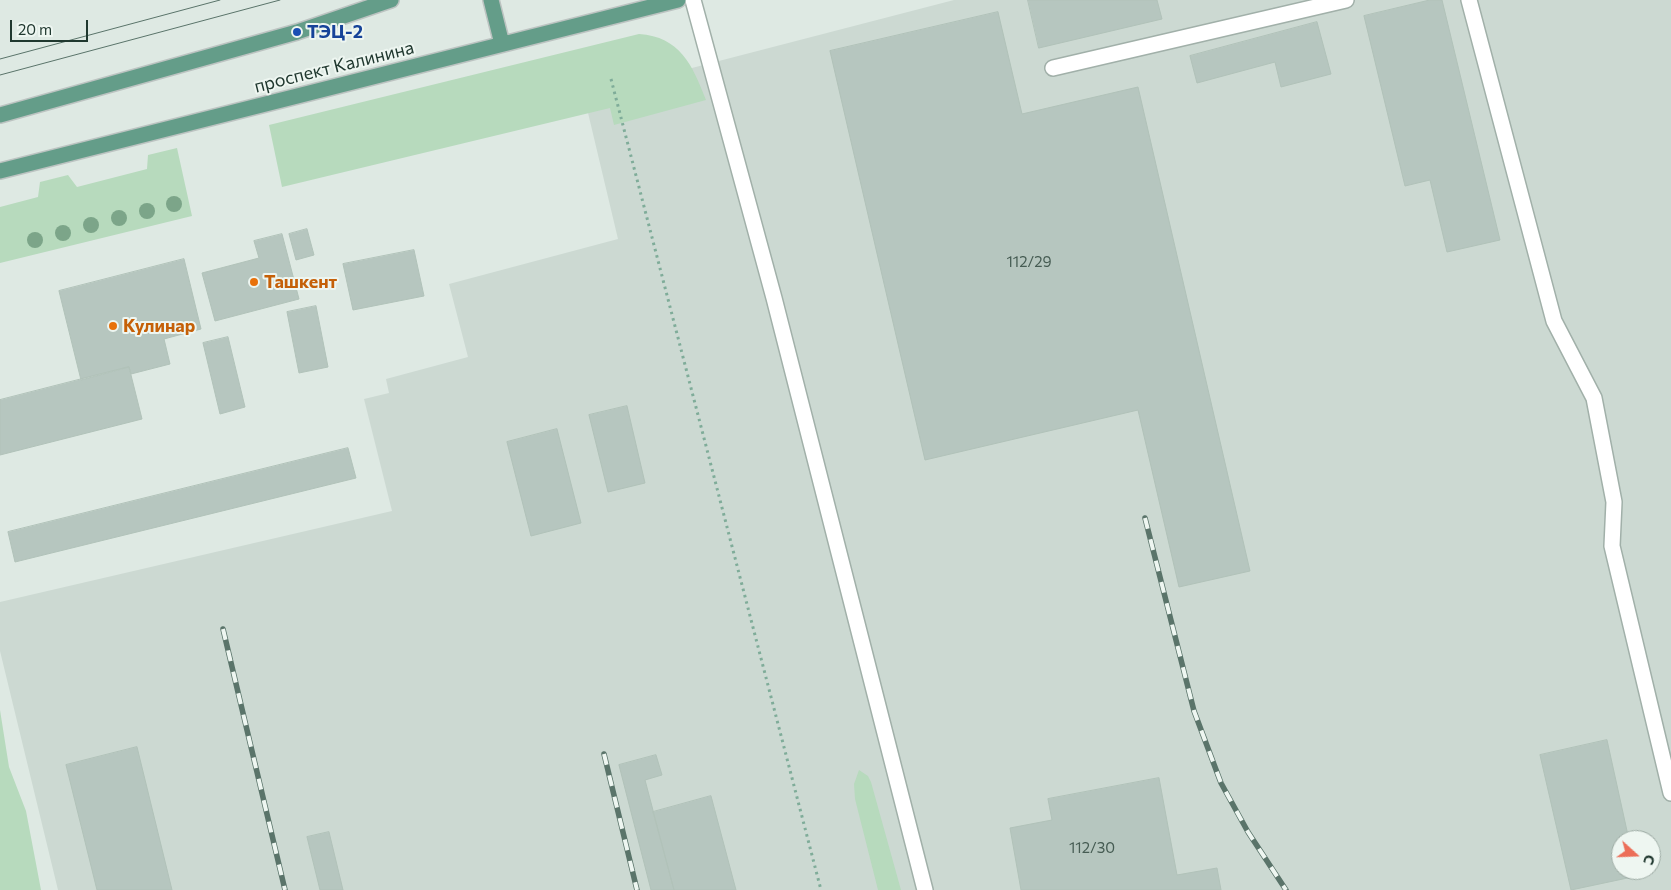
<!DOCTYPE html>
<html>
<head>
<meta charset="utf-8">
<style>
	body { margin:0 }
	#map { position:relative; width:1671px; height:890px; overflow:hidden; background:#dee9e3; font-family:Commissioner,sans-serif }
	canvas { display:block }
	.north { position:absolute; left:1611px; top:830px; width:50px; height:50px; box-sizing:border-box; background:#eef6f1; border:1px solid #9caaa3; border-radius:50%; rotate:110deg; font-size:14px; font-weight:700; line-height:20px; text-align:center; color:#20382f }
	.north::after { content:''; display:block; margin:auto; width:18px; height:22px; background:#ec6e58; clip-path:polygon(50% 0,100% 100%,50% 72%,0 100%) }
	.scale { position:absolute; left:10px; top:20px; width:78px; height:22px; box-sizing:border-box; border:2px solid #20382f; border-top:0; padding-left:6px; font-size:15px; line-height:18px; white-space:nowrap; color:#20382f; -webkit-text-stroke:4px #eef6f1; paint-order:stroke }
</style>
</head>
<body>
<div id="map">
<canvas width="1671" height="890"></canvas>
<div class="north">С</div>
<div class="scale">20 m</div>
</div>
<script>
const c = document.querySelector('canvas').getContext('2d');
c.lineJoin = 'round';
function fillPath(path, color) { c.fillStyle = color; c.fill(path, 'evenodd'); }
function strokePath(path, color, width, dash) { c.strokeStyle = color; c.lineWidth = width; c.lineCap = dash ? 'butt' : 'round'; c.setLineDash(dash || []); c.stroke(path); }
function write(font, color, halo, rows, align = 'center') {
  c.font = font + ' Commissioner,sans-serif'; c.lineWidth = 4; c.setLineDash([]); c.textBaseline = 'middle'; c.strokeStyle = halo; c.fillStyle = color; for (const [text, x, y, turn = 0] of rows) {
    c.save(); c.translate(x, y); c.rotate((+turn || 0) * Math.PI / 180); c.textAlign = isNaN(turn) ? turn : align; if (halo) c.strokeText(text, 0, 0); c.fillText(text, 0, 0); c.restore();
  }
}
fillPath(new Path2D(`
	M954 0H1671V890H58L0 651V602L392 511 364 399 389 393 386 379 468 357 449 284 618 239 584 96ZM1621 840H1651V870H1621Z`), '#ccd9d2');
fillPath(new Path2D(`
	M639 34C680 37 692 64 706 100L614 125 610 108 282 187 269 125Z
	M177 148 192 216 0 263V207L38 197 40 182 68 175 77 187 147 169 148 155Z
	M0 710 9 767 26 811 41 890H0Z
	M859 770 868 776 871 782 901 890H878L855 799 854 784Z`), '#b7dabd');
const building = new Path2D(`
	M1028 0H1157L1162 19 1039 48Z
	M1430 0H1442L1500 240 1447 252 1430 180 1405 186 1364 16Z
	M998 12 1022 114 1138 87 1250 571 1179 587 1138 410 925 460 830 51Z
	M1317 22 1331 74 1281 87 1275 62 1197 83 1190 56Z
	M307 229 314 255 296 260 289 234Z
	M282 234 299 299 215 321 202 273 259 258 254 241Z
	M414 250 424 296 353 310 343 264Z
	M184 259 201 329 164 339 170 364 131 374 129 367 81 380 59 291Z
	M316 306 328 367 299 373 287 312Z
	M228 337 245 407 220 414 203 343Z
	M129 367 142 419 0 455V400Z
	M627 406 645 483 608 492 589 415Z
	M557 429 581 523 531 536 507 442Z
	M348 448 356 478 15 562 8 532Z
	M1607 740 1629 840H1621V870H1636L1637 876 1571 890 1540 755Z
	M137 747 172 890H97L66 765Z
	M656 755 662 775 645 780 674 890H651L619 765Z
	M1159 778 1177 875 1217 868 1221 890H1021L1010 828 1052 820 1048 799Z
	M711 796 736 890H674L653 812Z
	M329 832 343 890H320L307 837Z`);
fillPath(building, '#b6c6bf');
strokePath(building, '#b1c2b9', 1);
const minor = new Path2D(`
	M693 0 774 298 925 890
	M1469 0 1554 321 1594 398 1614 502 1612 546 1671 793
	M1053 68 1346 0`);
const major = new Path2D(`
	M491 0 502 44
	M0 115 297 32 391 0
	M0 171 678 0`);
strokePath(minor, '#a1b0a9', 18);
strokePath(major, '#bcc3c1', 18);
strokePath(new Path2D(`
	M611 79 821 890`), '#7fac99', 3, [2.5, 4]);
strokePath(minor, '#fff', 15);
strokePath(major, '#649d89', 15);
strokePath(new Path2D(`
	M0 59 220 0
	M0 75 280 0`), '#5a746a', 1);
const rail = new Path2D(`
	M1145 518 1194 711 1221 783 1248 832 1286 890
	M223 629 285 890
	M604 754 637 890`);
strokePath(rail, '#5a746a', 5.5);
strokePath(rail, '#eef6f1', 4, [11]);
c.fillStyle = '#7ca589';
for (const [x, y] of [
	[174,204],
	[147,211],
	[119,218],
	[91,225],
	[63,233],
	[35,240]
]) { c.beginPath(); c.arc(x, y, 8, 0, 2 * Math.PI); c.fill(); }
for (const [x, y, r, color] of [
	[297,32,5,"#1a4fb4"],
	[254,282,5,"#e8710a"],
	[113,326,5,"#e8710a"]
]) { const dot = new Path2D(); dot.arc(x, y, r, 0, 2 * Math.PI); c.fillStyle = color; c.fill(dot); strokePath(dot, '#eef6f1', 2); }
write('15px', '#465c53', null, [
	["112/29",1029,262],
	["112/30",1092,848]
]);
write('bold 18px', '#164399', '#eef6f1', [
	["ТЭЦ-2",307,32]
], 'left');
write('18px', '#20382f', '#eef6f1', [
	["проспект Калинина",334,67,-14]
]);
write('bold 18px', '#c56008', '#eef6f1', [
	["Ташкент",264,282],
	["Кулинар",123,326]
], 'left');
</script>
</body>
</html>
